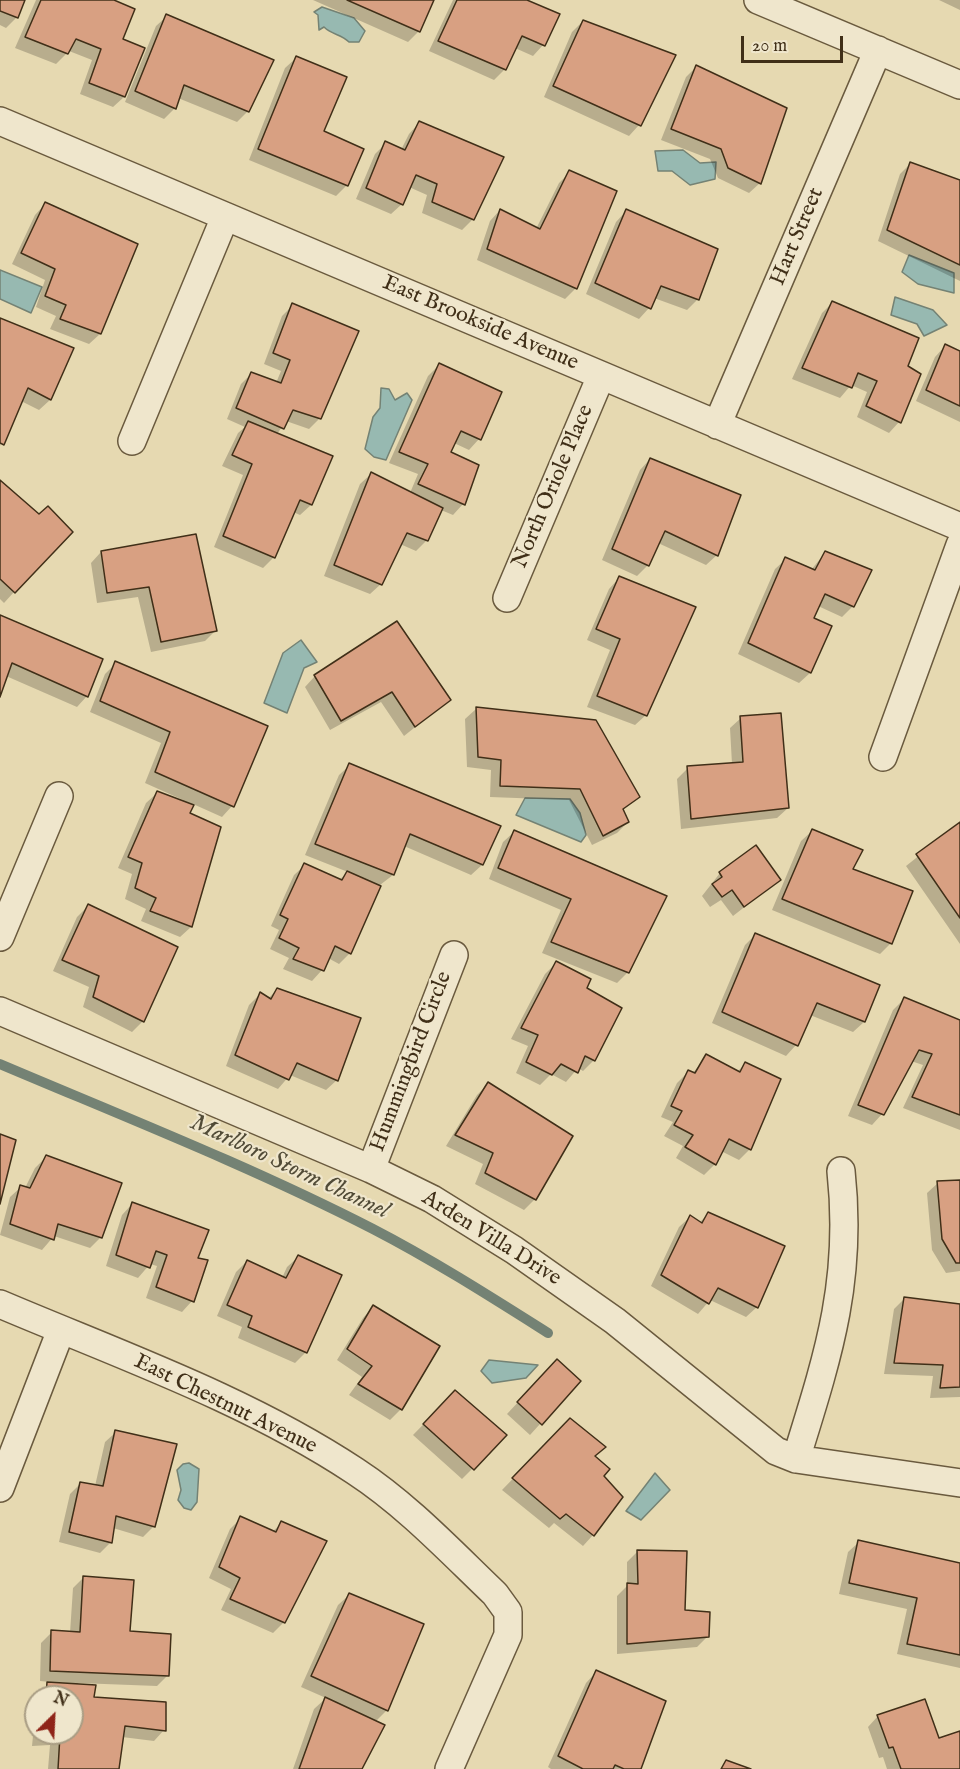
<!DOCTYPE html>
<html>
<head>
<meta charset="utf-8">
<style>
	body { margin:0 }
	#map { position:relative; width:960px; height:1769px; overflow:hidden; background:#e6d9b1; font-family:"IM FELL English",serif }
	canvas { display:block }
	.north { position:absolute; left:24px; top:1685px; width:60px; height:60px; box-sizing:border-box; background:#efe6cc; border:2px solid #a99d84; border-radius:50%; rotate:24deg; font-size:16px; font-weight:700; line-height:24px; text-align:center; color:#402f18 }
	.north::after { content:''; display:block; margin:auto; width:21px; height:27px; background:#8f2418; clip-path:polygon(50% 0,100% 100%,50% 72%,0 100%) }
	.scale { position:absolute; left:741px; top:36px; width:102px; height:27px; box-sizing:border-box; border:3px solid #402f18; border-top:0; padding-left:8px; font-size:18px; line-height:21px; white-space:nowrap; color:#402f18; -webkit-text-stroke:4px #efe6cc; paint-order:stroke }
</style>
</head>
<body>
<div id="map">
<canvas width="960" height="1769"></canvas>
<div class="north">N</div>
<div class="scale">20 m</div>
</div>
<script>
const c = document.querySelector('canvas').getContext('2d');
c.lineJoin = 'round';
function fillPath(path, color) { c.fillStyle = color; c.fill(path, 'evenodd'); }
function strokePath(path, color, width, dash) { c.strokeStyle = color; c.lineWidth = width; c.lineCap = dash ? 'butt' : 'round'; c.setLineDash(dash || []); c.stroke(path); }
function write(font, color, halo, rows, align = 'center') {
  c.font = font + ' "IM FELL English",serif'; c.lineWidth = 4.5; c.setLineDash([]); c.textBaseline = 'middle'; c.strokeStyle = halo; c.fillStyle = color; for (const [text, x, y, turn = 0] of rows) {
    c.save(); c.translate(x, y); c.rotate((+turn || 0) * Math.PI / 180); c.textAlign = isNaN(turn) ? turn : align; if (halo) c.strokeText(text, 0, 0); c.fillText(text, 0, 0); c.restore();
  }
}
const water = new Path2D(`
	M322 7 354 18 365 31 359 42H349C341 34 332 35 324 27L319 30 318 15 314 12Z
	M683 150 700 163 716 162 715 179 690 185 672 171H658L655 151Z
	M909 255 954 273V293L918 284 902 272Z
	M0 270 42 287 31 313 0 299Z
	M895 297 933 310 947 325 924 336 917 324 891 315Z
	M381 388 389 389 395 400 407 393 412 400 386 460 374 457 365 449 373 417 380 408Z
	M301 640 317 662 304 668 287 713 264 703 283 653Z
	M525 798 570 799 580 813 586 835 581 842 516 815Z
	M489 1360 538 1365 526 1378 492 1383 481 1371Z
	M189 1463 199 1469 197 1502 191 1510 184 1508 178 1500 181 1490 177 1470 183 1464Z
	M655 1473 670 1490 641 1520 626 1511Z`);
fillPath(water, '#97b9b1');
strokePath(water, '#748274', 1.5);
fillPath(new Path2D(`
	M0 0H24L17 17 6 28 0 25Z
	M36 0H110L121 39 143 49 124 97 113 107 80 94 92 60 69 51 56 64 15 48Z
	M313 0H432L419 31 408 42Z
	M453 0H523L543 45 533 56 515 48 504 70 494 80 429 51Z
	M939 0H960V10Z
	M167 16 248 111 237 122 178 98 175 108 164 119 125 102 156 26Z
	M583 21 674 56 639 125 629 136 544 97 572 32Z
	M296 58 322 132 347 185 336 196 249 160 285 68Z
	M696 67 760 183 749 193 718 178 710 159 661 140 686 77Z
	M419 123 502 158 472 220 462 230 422 213 427 195 409 187 402 204 391 214 356 199 375 154 386 143 401 150 409 134Z
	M911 163 960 181V281L878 241 900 174Z
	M570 172 576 288 565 299 477 260 490 221 500 210 536 229 559 183Z
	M45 204 136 245 100 334 89 344 50 329 56 316 36 307 45 280 12 264 35 215Z
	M626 211 698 299 687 310 654 298 649 308 639 319 586 294 616 222Z
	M832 303 906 366 899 422 889 433 857 417 867 392 851 385 840 398 792 379 822 313Z
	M293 305 320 418 309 429 286 421 277 434 331 457 311 505 300 515 293 512 274 557 263 568 214 547 243 475 222 466 238 433 245 427 227 419 241 384 251 374 276 383 281 371 264 364 282 316Z
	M0 320 72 349 50 400 39 410 21 401 0 446Z
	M945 346 960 353V422L916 401 935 357Z
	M439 365 479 439 469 450 454 443 449 453 463 504 453 515 441 510 427 540 416 551 400 544 381 584 370 594 324 576 360 484 371 474 410 493 418 474 389 463 428 376Z
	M650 459 717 555 706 565 658 543 647 566 637 576 602 560 640 470Z
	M0 482 14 592 4 603 0 599Z
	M101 552 215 631 205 641 151 652 138 597 97 603 91 563Z
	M825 553 870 571 853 606 842 617 818 606 812 619 830 627 810 673 799 683 738 654 775 569 786 559 811 570Z
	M619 578 646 715 635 725 587 707 610 650 587 640 609 589Z
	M0 617 87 696 77 707 6 676 0 693Z
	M116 663 266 727 232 806 222 817 193 804 188 814 219 828 191 927 180 937 141 921 146 909 125 899 132 874 118 868 146 803 157 793 182 802 183 800 145 783 161 743 90 712 105 674Z
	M315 676 449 700 404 736 381 702 330 730 305 687Z
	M476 709 639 797 622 811 628 822 617 833 592 845 569 800 490 797 491 770 467 767 465 719Z
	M741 718 788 808 777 818 681 829 677 779 688 768 732 764 730 728Z
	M350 765 482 865 471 875 404 846 393 875 380 885 350 953 339 964 328 958 322 970 312 981 283 969 289 958 270 949 279 930 271 926 294 875 305 865 339 880 348 872 305 855 339 775Z
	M960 823V944L906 866Z
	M812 831 891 943 880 954 772 910 801 841Z
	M514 832 665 896 628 972 617 983 542 953 561 910 489 879 503 842Z
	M720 873 779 880 733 916 721 900 710 907 702 896Z
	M88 906 143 1021 132 1032 83 1007 89 987 53 971 77 917Z
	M755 935 864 1022 853 1032 810 1015 796 1045 786 1056 712 1023 745 945Z
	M556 963 585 989 594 1060 583 1071 578 1068 566 1082 551 1074 540 1085 516 1073 528 1046 511 1039 545 974Z
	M277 989 337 1080 326 1090 290 1075 278 1089 226 1066 249 1005 260 994 268 999Z
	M904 999 960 1022V1130L903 1108 923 1065 911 1061 882 1114 872 1125 848 1116 893 1010Z
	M707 1056 737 1072 745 1064 750 1149 739 1160 721 1151 715 1164 704 1175 676 1158 683 1146 664 1136 673 1122 661 1117 677 1083 688 1072 692 1074Z
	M488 1084 535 1199 524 1210 475 1184 483 1164 446 1146 477 1095Z
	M46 1157 101 1237 90 1248 54 1236 42 1250 0 1235 10 1197 21 1187 25 1188 35 1168Z
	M960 1181V1271L946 1273 932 1250 927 1193 938 1183Z
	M132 1204 196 1259 192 1301 182 1312 146 1298 157 1266 150 1264 138 1278 106 1266 122 1215Z
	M708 1214 757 1307 746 1317 710 1300 698 1314 651 1286 679 1227 690 1217 699 1223Z
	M298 1257 340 1275 305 1353 295 1363 238 1338 242 1327 217 1316 236 1272 247 1261 282 1278 287 1267Z
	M905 1298 960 1305V1397L930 1398 933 1376 884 1374 894 1309Z
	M373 1307 401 1409 390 1420 349 1395 362 1377 337 1360 363 1318Z
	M546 1372 579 1381 530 1435 507 1414Z
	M455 1392 505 1436 462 1479 413 1435Z
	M570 1420 594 1457 601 1476 593 1535 583 1546 554 1523 549 1528 502 1490Z
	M116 1432 154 1526 143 1537 113 1528 111 1542 100 1553 59 1542 70 1494 81 1483 95 1486 105 1442Z
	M241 1518 272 1532 282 1523 284 1622 273 1633 221 1610 231 1589 209 1578 230 1529Z
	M859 1542 960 1565V1668L897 1654 907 1609 839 1594 848 1552Z
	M638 1551 684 1612 708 1636 697 1647 617 1654V1596L627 1586V1562Z
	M84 1577 168 1675 157 1686 78 1683V1685L92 1698 164 1730 154 1741 122 1737 117 1769H48L50 1745 32 1746 36 1705V1733H72V1697H37L50 1682 40 1681 41 1643 52 1632 70 1633 73 1588Z
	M349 1595 422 1625 387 1710 375 1722 361 1769H293L314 1709 326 1698 301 1687 338 1605Z
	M596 1672 640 1769H551L548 1767 586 1683Z
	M878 1716 938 1740 960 1733V1769H887L883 1757 879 1758 868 1727Z`), '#0003');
strokePath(new Path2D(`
	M0 1064C125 1117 252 1167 373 1229 433 1260 491 1297 548 1333`), '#748274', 10);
const building = new Path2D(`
	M0 0H25L18 18 0 11Z
	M41 0H114L135 9 123 39 145 48 125 97 89 83 101 49 76 39 68 54 25 37Z
	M347 0H434L420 32Z
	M457 0H527L560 14 545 46 522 36 506 70 438 41Z
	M166 14 274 60 249 112 184 85 176 109 135 91Z
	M583 20 676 55 641 126 553 86Z
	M296 56 347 77 324 131 364 149 348 186 258 149Z
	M696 65 787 108 761 184 728 168 721 149 671 129Z
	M419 121 504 157 474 220 432 202 437 184 416 175 403 205 366 188 385 141 405 150Z
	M910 162 960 180V265L887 230Z
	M569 170 617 191 577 289 487 249 500 209 540 229Z
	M45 202 138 244 101 334 60 319 66 305 45 296 55 269 21 253Z
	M626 209 718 249 699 300 661 286 651 309 595 283Z
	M832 301 919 338 908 366 921 374 901 423 866 406 877 381 858 373 852 388 802 368Z
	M292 303 359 331 321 419 293 410 284 429 236 408 251 372 281 383 290 360 273 353Z
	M0 318 74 348 51 400 28 388 4 445 0 443Z
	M945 344 960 351V406L926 390Z
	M439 363 502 392 481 440 461 431 451 452 479 465 465 505 418 484 428 464 399 452Z
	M248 421 333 456 312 505 300 500 275 558 223 536 252 464 232 455Z
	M650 458 741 495 718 556 665 531 649 566 612 549Z
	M371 472 443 508 428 541 407 533 382 585 334 565Z
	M0 480 39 514 48 506 73 532 15 593 0 579Z
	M196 534 217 631 161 642 149 587 107 593 101 551Z
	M825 551 872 570 854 607 825 594 814 618 832 626 811 673 748 643 785 557 815 570Z
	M619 576 696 607 647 716 597 696 620 639 596 629Z
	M0 615 103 659 88 697 12 663 0 697Z
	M397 621 451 700 415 727 392 692 341 721 314 675Z
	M115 661 268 726 234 807 155 772 170 732 100 701Z
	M476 707 596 720 640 797 623 809 629 822 603 836 580 789 500 786 501 760 478 757Z
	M781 713 789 808 691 819 687 766 743 762 740 716Z
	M349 763 501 826 483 865 410 834 394 875 315 844Z
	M157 791 194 805 190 813 221 827 192 927 150 911 156 898 135 888 142 863 128 857Z
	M960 822V918L916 854Z
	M812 829 863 850 853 869 913 891 892 944 782 899Z
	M514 830 667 896 629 973 551 942 571 899 498 868Z
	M756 845 781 880 744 907 732 890 722 897 712 884 722 877 719 872Z
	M304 863 342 880 347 871 381 886 351 954 335 946 324 971 293 959 299 948 279 938 288 919 280 915Z
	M88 904 178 947 144 1022 93 997 99 976 62 960Z
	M755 933 880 985 865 1022 817 1003 798 1046 722 1012Z
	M556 961 591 979 587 988 622 1008 595 1061 585 1056 578 1073 561 1064 552 1075 526 1062 538 1035 521 1028Z
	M277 988 361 1018 338 1081 297 1063 289 1080 235 1055 260 992 271 999Z
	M904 997 960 1020V1115L912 1097 932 1054 919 1050 884 1115 858 1105Z
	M706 1054 740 1072 745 1062 781 1079 751 1150 729 1139 716 1165 685 1147 693 1135 674 1125 682 1111 671 1106 688 1070 695 1073Z
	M488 1082 573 1136 536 1200 485 1173 493 1153 455 1135Z
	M0 1134 16 1140 0 1204Z
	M46 1155 122 1183 102 1238 58 1224 54 1240 10 1224 20 1185 30 1188Z
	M960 1180V1263H956L942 1239 937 1181Z
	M132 1202 209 1230 198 1258 208 1260 194 1302 156 1287 167 1255 156 1251 150 1268 116 1255Z
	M708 1212 785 1246 758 1308 718 1288 709 1304 661 1275 690 1215 702 1223Z
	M298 1255 342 1275 307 1353 248 1327 252 1316 227 1305 247 1260 286 1278Z
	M904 1297 960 1304V1387L940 1388 943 1365 894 1363Z
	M373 1305 440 1346 402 1410 358 1384 372 1366 347 1349Z
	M557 1359 581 1381 542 1425 517 1402Z
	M455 1390 507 1435 474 1470 423 1424Z
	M570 1418 606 1447 595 1456 610 1469 604 1476 623 1497 594 1536 566 1514 560 1519 512 1478Z
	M115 1430 177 1444 155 1527 116 1516 112 1543 69 1532 80 1482 103 1486Z
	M240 1516 276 1532 281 1521 327 1541 285 1623 230 1599 240 1578 219 1567Z
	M858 1540 960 1563V1655L907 1644 917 1598 849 1583Z
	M637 1550 687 1551 685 1610 710 1612 709 1637 627 1644V1583L638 1584Z
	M83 1576 134 1580 130 1631 171 1634 169 1676 50 1671 51 1630 80 1632Z
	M349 1593 424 1624 388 1711 311 1676Z
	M596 1670 666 1701 641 1769H624L615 1765 613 1769H583L558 1756Z
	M47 1682 96 1685 94 1697 166 1702V1731L125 1726 119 1769H58L60 1735 42 1736 43 1733H72V1697H46Z
	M325 1697 385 1725 362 1769H299Z
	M925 1699 939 1738 960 1731V1769H901L893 1747 889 1748 877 1715Z
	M726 1760 751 1769H721Z`);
fillPath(building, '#d8a082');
strokePath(building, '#402f18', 1.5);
const street = new Path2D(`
	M758 0 960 85
	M0 121 960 527
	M717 425 878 50
	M132 441 225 217
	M507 598 601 376
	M883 757 960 545
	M0 937 59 796
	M0 1011 371 1169 432 1199 514 1250 615 1321 776 1451 796 1459 960 1483
	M371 1169 454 955
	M0 1304C120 1355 246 1399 355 1471 407 1505 450 1551 495 1594L508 1612V1635L449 1769
	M796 1459C828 1356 853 1281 841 1171
	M0 1488 61 1330`);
strokePath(street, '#6a5a3e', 30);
strokePath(street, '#efe6cc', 27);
write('22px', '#402f18', '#efe6cc', [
	["Hart Street",798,237,-67],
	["East Brookside Avenue",480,324,23],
	["North Oriole Place",554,487,-67],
	["Hummingbird Circle",412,1062,-69],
	["Arden Villa Drive",491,1239,32],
	["East Chestnut Avenue",225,1405,26]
]);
write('italic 24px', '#514b37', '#efe6cc', [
	["Marlboro Storm Channel",289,1168,25]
]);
</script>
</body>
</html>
